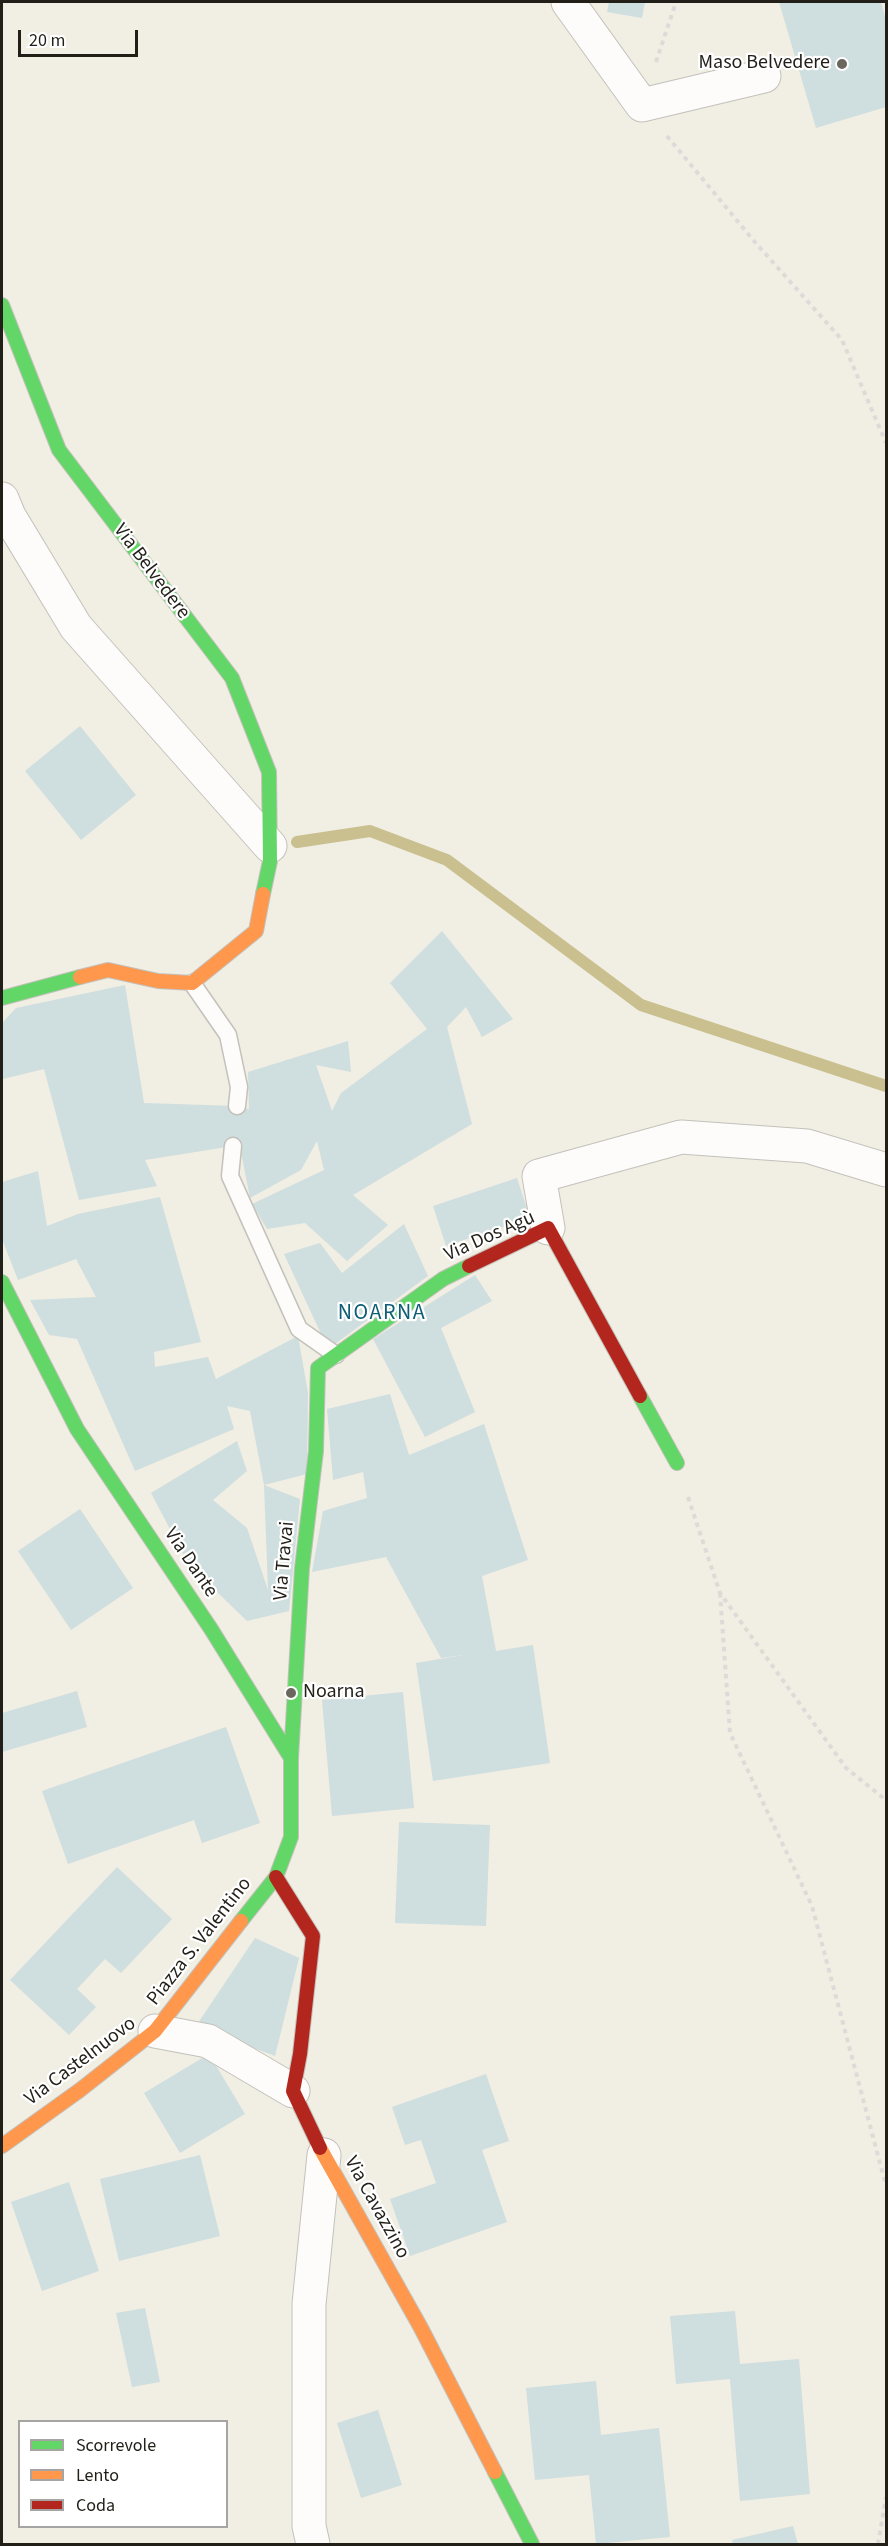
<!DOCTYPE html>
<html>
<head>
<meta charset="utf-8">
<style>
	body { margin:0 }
	#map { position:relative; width:888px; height:2546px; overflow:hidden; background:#f1eee4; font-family:"Source Sans 3",sans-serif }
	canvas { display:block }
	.frame { position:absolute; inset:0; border:3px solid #211f18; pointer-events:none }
	.legend { position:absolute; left:18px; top:2420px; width:210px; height:108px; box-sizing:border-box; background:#fff; border:2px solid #a6a5a3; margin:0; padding:8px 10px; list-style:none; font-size:18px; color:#211f18 }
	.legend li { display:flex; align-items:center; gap:12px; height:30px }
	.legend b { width:30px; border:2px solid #a6a5a3 }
	.scale { position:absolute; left:18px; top:30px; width:120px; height:27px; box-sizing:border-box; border:3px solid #211f18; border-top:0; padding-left:8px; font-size:18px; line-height:21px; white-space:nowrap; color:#211f18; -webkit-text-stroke:4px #fff; paint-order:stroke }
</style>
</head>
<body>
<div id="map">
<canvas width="888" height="2546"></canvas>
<div class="frame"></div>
<ul class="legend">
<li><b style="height:8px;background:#63d668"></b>Scorrevole</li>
<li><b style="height:8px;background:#ff974d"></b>Lento</li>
<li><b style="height:8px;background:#b3261e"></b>Coda</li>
</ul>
<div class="scale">20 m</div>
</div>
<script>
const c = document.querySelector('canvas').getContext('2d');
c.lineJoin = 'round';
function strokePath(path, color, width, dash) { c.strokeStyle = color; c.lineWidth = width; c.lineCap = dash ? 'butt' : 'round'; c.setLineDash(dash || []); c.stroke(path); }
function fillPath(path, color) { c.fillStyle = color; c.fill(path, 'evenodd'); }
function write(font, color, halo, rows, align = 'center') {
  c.font = font + ' "Source Sans 3",sans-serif'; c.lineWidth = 4.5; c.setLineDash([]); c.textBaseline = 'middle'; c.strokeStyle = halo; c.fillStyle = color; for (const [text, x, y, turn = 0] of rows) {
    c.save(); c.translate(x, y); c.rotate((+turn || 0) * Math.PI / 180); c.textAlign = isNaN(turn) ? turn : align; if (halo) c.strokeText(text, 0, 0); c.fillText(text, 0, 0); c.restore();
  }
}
strokePath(new Path2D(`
	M297 842 370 831 447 860 641 1005 886 1086`), '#cac08f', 12);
fillPath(new Path2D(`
	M609 2H645L642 18 607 12Z
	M779 2H881L886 20V107L816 128Z
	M80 726 136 795 81 840 25 771Z
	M442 931 513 1019 482 1037 466 1007 447 1027 472 1124 353 1195 388 1225 347 1261 305 1223 267 1229 252 1204 324 1170 317 1141 301 1170 250 1198 240 1147 233 1146 145 1160 157 1186 79 1200 44 1069 3 1079 2 1023 16 1008 125 985 144 1103 237 1106 249 1109 248 1072 348 1041 351 1072 316 1065 332 1111 341 1093 427 1029 390 983Z
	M38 1171 47 1226 78 1214 160 1197 201 1342 154 1352 155 1367 208 1357 216 1379 298 1336 308 1393 307 1474 264 1485 250 1411 227 1406 234 1429 135 1471 77 1339 49 1335 30 1300 96 1297 76 1259 18 1280 2 1239V1182Z
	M517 1178 530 1218 446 1246 433 1206Z
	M404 1224 428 1276 328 1349 284 1254 320 1243 342 1273Z
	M475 1275 492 1301 441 1328 475 1412 425 1437 373 1339Z
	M390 1394 409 1455 484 1424 528 1560 482 1576 496 1651 533 1645 550 1763 433 1781 416 1663 463 1655 441 1658 386 1557 312 1572 323 1511 367 1498 363 1472 333 1480 327 1409Z
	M237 1441 247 1471 213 1500 247 1528 268 1590 264 1485 300 1499 289 1611 247 1621 189 1565 151 1493Z
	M80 1509 133 1588 71 1630 18 1551Z
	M77 1691 87 1727 2 1752V1713Z
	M403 1692 414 1808 332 1816 322 1700Z
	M226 1727 260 1823 202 1843 194 1820 68 1864 42 1791Z
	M399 1822 490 1825 486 1926 395 1923Z
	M117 1867 172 1919 121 1973 105 1959 77 1989 96 2007 69 2035 10 1980Z
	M255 1938 299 1958 275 2056 196 2026Z
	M209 2054 245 2114 180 2153 144 2093Z
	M486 2074 509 2141 482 2150 507 2222 410 2256 390 2199 436 2183 421 2140 405 2145 392 2107Z
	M200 2155 220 2236 119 2261 100 2179Z
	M69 2182 99 2271 42 2291 11 2202Z
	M145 2308 160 2382 132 2387 116 2313Z
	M735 2311 740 2364 799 2359 810 2494 740 2501 730 2379 676 2384 670 2316Z
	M596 2381 601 2435 659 2428 670 2537 596 2544 589 2475 535 2480 526 2388Z
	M378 2410 402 2485 361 2498 337 2423Z
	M793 2526 798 2544H733L732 2540Z`), '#cfdede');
const lane = new Path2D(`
	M192 983 228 1035 239 1087 237 1106
	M233 1146 230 1176 299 1329 336 1355`);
const street = new Path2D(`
	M568 2 642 105 764 76
	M2 499 9 516 76 627 270 846
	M548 1228 539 1176 681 1137 807 1146 886 1170
	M155 2031 208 2041 293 2091
	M313 2544 309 2526V2304L324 2155`);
const fast = new Path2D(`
	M2 305 59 450 232 678 269 772 270 861 263 894
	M2 998 80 977
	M2 1282 77 1429 211 1629 291 1758V1837L276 1877 241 1921
	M640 1396 677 1463
	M291 1758 302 1568 316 1451 318 1368 443 1279 469 1266
	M495 2472 532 2544`);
const slow = new Path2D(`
	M80 977 108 970 158 981 192 983 256 931 263 894
	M2 2146 80 2090 155 2031 241 1921
	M320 2148 421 2328 495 2472`);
const jam = new Path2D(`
	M469 1266 548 1228 640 1396
	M276 1877 313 1936 300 2054 293 2091 320 2148`);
strokePath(lane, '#c3c1ba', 19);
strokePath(street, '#c3c1ba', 35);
strokePath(fast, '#c3c1ba', 16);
strokePath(slow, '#c3c1ba', 16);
strokePath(jam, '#c3c1ba', 16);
strokePath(new Path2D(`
	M656 62 676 2
	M667 136 754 241 842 340 886 443
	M688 1497 720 1593 846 1768 886 1800
	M720 1593 730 1733 812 1906 886 2186
	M878 2544 886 2497`), '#dddbd8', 4, [4.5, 4.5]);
strokePath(lane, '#fdfcfb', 16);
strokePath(street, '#fdfcfb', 33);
strokePath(fast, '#63d668', 14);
strokePath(slow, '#ff974d', 14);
strokePath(jam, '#b3261e', 14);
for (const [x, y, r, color] of [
	[842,64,6,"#6a675f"],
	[291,1693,6,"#6a675f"]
]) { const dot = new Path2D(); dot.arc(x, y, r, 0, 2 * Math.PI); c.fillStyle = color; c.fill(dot); strokePath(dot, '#fff', 2); }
write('20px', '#211f18', '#fff', [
	["Maso Belvedere",830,64],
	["Noarna",303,1693,"left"]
], 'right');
write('20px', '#211f18', '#fff', [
	["Via Belvedere",151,572,53],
	["Via Dos Agù",490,1237,-24],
	["Via Travai",285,1561,-85],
	["Via Dante",190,1563,56],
	["Piazza S. Valentino",200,1942,-52],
	["Via Castelnuovo",81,2062,-37],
	["Via Cavazzino",376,2208,61]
]);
c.letterSpacing = '1.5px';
write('22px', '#0d5e76', '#fff', [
	["NOARNA",382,1314]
]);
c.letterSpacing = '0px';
</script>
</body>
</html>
